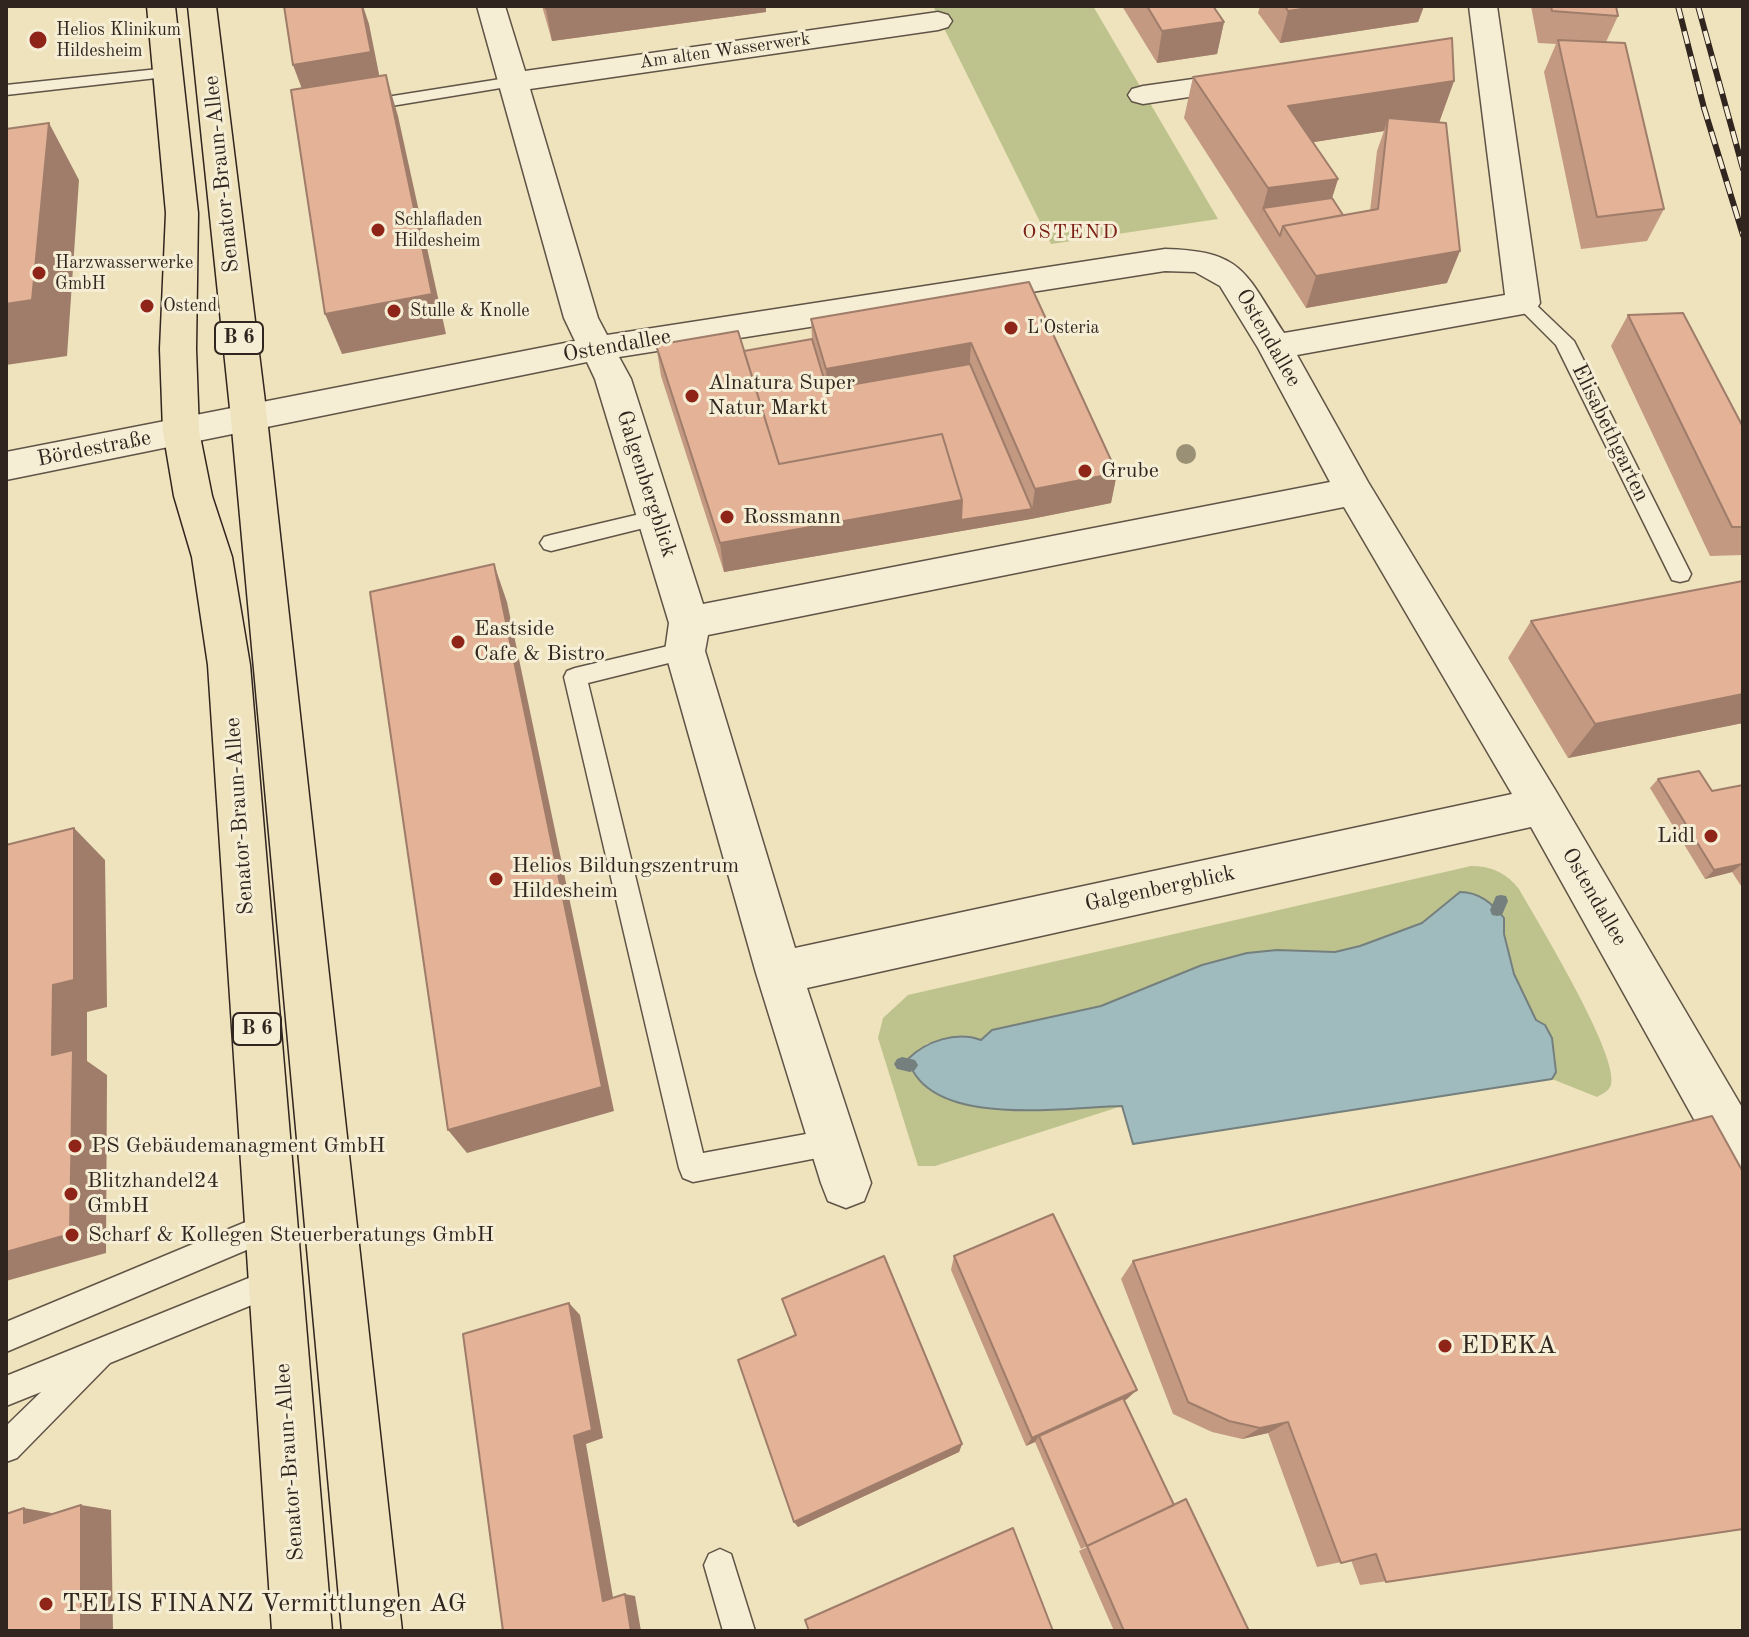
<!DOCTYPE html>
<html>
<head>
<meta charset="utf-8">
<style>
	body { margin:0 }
	#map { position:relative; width:1749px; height:1637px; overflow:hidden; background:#efe3bd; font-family:"Old Standard TT",serif }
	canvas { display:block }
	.frame { position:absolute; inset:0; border:8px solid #31251f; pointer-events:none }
</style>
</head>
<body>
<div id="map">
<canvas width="1749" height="1637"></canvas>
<div class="frame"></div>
</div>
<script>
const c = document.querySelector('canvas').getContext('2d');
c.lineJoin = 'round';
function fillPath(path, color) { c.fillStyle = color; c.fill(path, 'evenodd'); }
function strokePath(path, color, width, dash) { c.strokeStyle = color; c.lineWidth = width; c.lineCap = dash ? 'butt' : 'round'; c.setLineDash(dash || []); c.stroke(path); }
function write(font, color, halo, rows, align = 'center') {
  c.font = font + ' "Old Standard TT",serif'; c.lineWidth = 6; c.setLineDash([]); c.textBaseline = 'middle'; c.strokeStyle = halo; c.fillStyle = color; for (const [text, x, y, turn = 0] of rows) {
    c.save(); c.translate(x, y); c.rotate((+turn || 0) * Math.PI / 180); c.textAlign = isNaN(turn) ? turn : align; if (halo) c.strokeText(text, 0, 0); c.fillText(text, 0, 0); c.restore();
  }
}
fillPath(new Path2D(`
	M933 6H1093L1218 219 1051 244Z
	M1471 866C1491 866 1507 873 1519 889 1537 921 1620 1056 1611 1085 1609 1091 1602 1094 1597 1097L1552 1079 1556 1072 1514 974 1504 934 1460 893 1422 923 1360 946 1335 952 1277 950 1247 953 1202 965 1101 1006 992 1030 981 1040 958 1037 926 1044 912 1071C946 1127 1064 1107 1122 1106L935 1166H918L878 1038 883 1018 908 995Z`), '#bec38e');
const water = new Path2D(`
	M1460 892C1479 892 1492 903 1504 918V934L1514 974 1536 1020 1545 1025 1552 1038 1556 1072 1552 1079 1133 1144 1122 1106C1065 1107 928 1130 908 1059 926 1041 956 1031 981 1040L992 1030 1101 1006 1202 965 1247 953 1277 950 1335 952 1360 946 1422 923Z`);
fillPath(water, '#a0bbbd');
strokePath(water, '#747f7e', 2);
fillPath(new Path2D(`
	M1501 895 1506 896 1508 901 1502 915 1497 916 1492 915 1490 910 1496 896Z
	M902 1057 915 1060 918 1065 915 1070 910 1072 897 1069 894 1064 897 1059Z`), '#747f7e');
const lane = new Path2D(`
	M168 68 176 73 174 76 6 95V85Z
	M513 77 519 79V85L361 111 353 106 361 101Z
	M1523 297 1530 299 1574 341 1691 574 1688 580 1680 582 1672 580 1556 345 1514 303Z
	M657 510 664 513 667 518 664 523 551 551 544 549 540 543 544 537 551 535Z
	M685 642 693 645 696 651 693 657 588 683 703 1153 833 1129 843 1133 847 1142 843 1151 833 1155 693 1182 683 1178 679 1168 564 677 567 671 575 668Z
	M272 1211 282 1215 286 1225 282 1235 6 1352V1322Z
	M276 1267 286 1271 290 1281 286 1291 110 1363 17 1458 6 1462V1426L41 1392 6 1406V1376Z
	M720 1549 731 1554 755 1631H723L704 1565 709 1554Z`);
const street = new Path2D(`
	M477 6H505L525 71 938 12 948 15 952 21 948 27 938 30 530 89 598 318 607 335 1165 249C1244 251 1245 273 1284 333L1505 295 1469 6H1497L1540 303 1535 311 1523 314 1297 355 1368 482 1557 793 1743 1109V1182L1725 1175 1531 827 807 988 871 1183 864 1201 846 1208 828 1201 821 1183 756 973 665 651 669 623 595 379 587 362 6 480V452L575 341 564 318ZM1165 271 1195 272 1220 286 1258 348 1330 482 703 604 631 379 619 357ZM1344 507 1512 794 795 948 705 651 708 635Z
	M1250 71 1261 74 1265 80 1261 86 1143 104 1132 101 1128 95 1132 89 1143 86Z`);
const primary = new Path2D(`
	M147 6H175L198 213 196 349 199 431 212 496 232 557 250 665 332 1631H272L208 665 192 557 174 496 163 431 160 349 166 213Z
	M188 6H216L267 418 402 1631H342L231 418Z`);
strokePath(lane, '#605446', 3);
strokePath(street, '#605446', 3);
strokePath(primary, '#31251f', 3);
fillPath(lane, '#f5edd4');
fillPath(street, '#f5edd4');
fillPath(primary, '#efe3bd');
const rail = new Path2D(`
	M1678 6 1704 108 1743 235
	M1698 6 1743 169`);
strokePath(rail, '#31251f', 6);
strokePath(rail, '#f5edd4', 4, [13]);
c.fillStyle = '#9a9076';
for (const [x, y] of [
	[1186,454]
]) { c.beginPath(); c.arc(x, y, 10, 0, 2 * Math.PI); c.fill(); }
fillPath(new Path2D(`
	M542 6H766V12L552 41Z
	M1122 6H1213L1224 22 1217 54 1157 63Z
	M1260 6H1424L1418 22 1280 43 1258 13Z
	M1531 6H1616L1618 16 1606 42 1664 209 1647 241 1581 249 1544 72 1556 44 1538 43Z
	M1193 77 1454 81 1439 122 1447 283 1306 308 1184 118ZM1384 131 1377 151 1370 211 1343 215 1332 198 1338 179 1313 142Z
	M1029 282 1117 473 1111 503 1031 519 724 572 661 376 656 345 744 351 812 339 811 319Z
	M1628 315 1743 427V555L1710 556 1611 346Z
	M1743 581V723L1568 758 1508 658 1531 621Z
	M1658 779 1712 791 1743 785V889L1732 872 1705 879 1650 788Z
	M954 1256 1127 1399 1124 1401 1174 1505 1081 1549 1035 1442 1026 1446 951 1270Z
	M1133 1261 1743 1529 1360 1585 1351 1560 1317 1567 1268 1433 1242 1439 1212 1432 1173 1414 1121 1279Z
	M782 1299 962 1444 959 1452 798 1527 794 1522 795 1336Z
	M1186 1499 1249 1631H1114L1079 1551Z`), '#c39982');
fillPath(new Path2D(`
	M362 6H363L369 24 381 84 305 97 293 65Z
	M569 6H766V12L552 41 546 9Z
	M1321 6H1424L1418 22 1280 43 1288 11Z
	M1224 22 1217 54 1157 63 1162 31Z
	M386 75 398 116 446 334 342 354 325 314Z
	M1454 81 1439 123 1388 118 1384 131 1277 148 1288 106Z
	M49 123 79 180 67 356 6 365V304Z
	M1338 179 1325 220 1263 208 1257 230 1268 188Z
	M1460 251 1447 283 1306 308 1316 276Z
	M971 343 969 374 828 400 826 369Z
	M1117 473 1111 503 1031 519 724 572 720 543 962 500 1032 509 1035 489Z
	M494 564 507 602 614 1111 467 1153 448 1130Z
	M1743 694V723L1568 758 1595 724Z
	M74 828 105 860 107 1007 87 1012V1061L107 1075 106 1253 6 1281V1252L52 1055 53 985Z
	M1742 864 1732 872 1705 879 1714 870Z
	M569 1303 580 1315 603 1438 586 1444 614 1603 603 1601 574 1436Z
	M1137 1390 1127 1399 1041 1439 1039 1436 1035 1442 1026 1446 1032 1438Z
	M1288 1422 1268 1433 1242 1439 1260 1428Z
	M962 1444 959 1452 798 1527 794 1522Z
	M81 1505 111 1510 113 1631H81Z
	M24 1508 57 1514 24 1523Z
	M625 1594 635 1596 641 1631H631Z`), '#9f7d6a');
const building = new Path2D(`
	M284 6H362L371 52 293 65Z
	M545 6H569L546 9Z
	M1147 6H1213L1224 22 1162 31Z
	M1285 6H1321L1288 11Z
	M1551 6H1616L1618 16 1552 11Z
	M1452 38 1454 81 1288 106 1338 179 1268 188 1193 77Z
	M1558 40 1625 43 1664 209 1597 217Z
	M386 75 432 294 325 314 291 90Z
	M1388 118 1446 123 1460 251 1316 276 1283 226 1378 209Z
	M49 123 32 300 6 304V129Z
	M1332 198 1343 215 1283 226 1280 236 1263 208Z
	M1029 282 1117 473 1035 489 971 343 826 369 811 319Z
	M1683 313 1743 427V527H1732L1628 315Z
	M738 331 779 464 942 434 962 500 720 543 656 345Z
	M812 339 827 389 970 364 1032 509 961 520 962 500 942 434 779 464 744 351Z
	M494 564 602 1087 448 1130 370 592Z
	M1743 581V694L1595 724 1531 621Z
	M1699 771 1712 791 1743 785V866L1742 864 1714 870 1658 779Z
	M74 828V980L53 985 52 1055 73 1050 70 1234 6 1252V845Z
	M1712 1116 1743 1172V1529L1386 1582 1376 1554 1341 1563 1288 1422 1260 1428 1229 1421 1188 1402 1133 1261Z
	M1053 1214 1137 1390 1032 1438 954 1256Z
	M884 1256 962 1444 794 1522 738 1360 796 1335 782 1299Z
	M569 1303 592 1430 574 1436 603 1601 625 1594 631 1631H503L463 1334Z
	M1123 1398 1174 1505 1087 1546 1039 1436Z
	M1186 1499 1249 1631H1124L1087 1546Z
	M81 1505V1631H6V1514L24 1508V1523Z
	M1013 1528 1053 1631H809L805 1620Z`);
fillPath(building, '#e3b297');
strokePath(building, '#9f7d6a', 2);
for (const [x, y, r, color] of [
	[38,40,10,"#8f2418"],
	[378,230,8,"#8f2418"],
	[39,273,8,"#8f2418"],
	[147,306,8,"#8f2418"],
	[394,311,8,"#8f2418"],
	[1011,328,8,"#8f2418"],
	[692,396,8,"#8f2418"],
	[1085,471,8,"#8f2418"],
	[727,517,8,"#8f2418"],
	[458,642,8,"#8f2418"],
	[1711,836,8,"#8f2418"],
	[496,879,8,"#8f2418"],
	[75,1146,8,"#8f2418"],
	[71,1194,8,"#8f2418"],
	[72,1235,8,"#8f2418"],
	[1445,1346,8,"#8f2418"],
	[46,1604,8,"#8f2418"]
]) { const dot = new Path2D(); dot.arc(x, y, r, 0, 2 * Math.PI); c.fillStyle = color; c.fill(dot); strokePath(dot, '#f5edd4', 3); }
write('18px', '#31251f', '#f5edd4', [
	["Helios Klinikum",56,30],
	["Hildesheim",56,51],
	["Schlafladen",394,220],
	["Hildesheim",394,241],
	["Harzwasserwerke",55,263],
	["GmbH",55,284],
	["Ostend",163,306],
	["Stulle & Knolle",410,311],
	["L'Osteria",1027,328]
], 'left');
write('18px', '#31251f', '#f5edd4', [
	["Am alten Wasserwerk",725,51,-8]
]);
c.letterSpacing = '2px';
write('20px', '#7a1f14', '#f5edd4', [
	["OSTEND",1071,233]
]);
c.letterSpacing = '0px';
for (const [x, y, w] of [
	[239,338,48],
	[257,1029,48]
]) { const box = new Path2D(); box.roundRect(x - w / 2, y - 16, w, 32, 6); c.fillStyle = '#f5edd4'; c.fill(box); strokePath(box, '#31251f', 2); }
write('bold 20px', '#31251f', null, [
	["B 6",239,338],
	["B 6",257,1029]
]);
write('22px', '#31251f', '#f5edd4', [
	["Senator-Braun-Allee",222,174,-96],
	["Ostendallee",1268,338,60],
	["Ostendallee",617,346,-10],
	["Elisabethgarten",1610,433,64],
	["Bördestraße",94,449,-11],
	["Galgenbergblick",646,484,72],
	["Senator-Braun-Allee",240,816,-94],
	["Galgenbergblick",1160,889,-12],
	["Ostendallee",1594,897,60],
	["Senator-Braun-Allee",290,1462,-94]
]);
write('22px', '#31251f', '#f5edd4', [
	["Alnatura Super",708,383],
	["Natur Markt",708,408],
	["Grube",1101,471],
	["Rossmann",743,517],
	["Eastside",474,629],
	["Cafe & Bistro",474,654],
	["Lidl",1695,836,"right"],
	["Helios Bildungszentrum",512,866],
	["Hildesheim",512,891],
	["PS Gebäudemanagment GmbH",91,1146],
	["Blitzhandel24",87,1181],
	["GmbH",87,1206],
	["Scharf & Kollegen Steuerberatungs GmbH",88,1235]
], 'left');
write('26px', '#31251f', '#f5edd4', [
	["EDEKA",1461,1346],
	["TELIS FINANZ Vermittlungen AG",62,1604]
], 'left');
</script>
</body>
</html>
